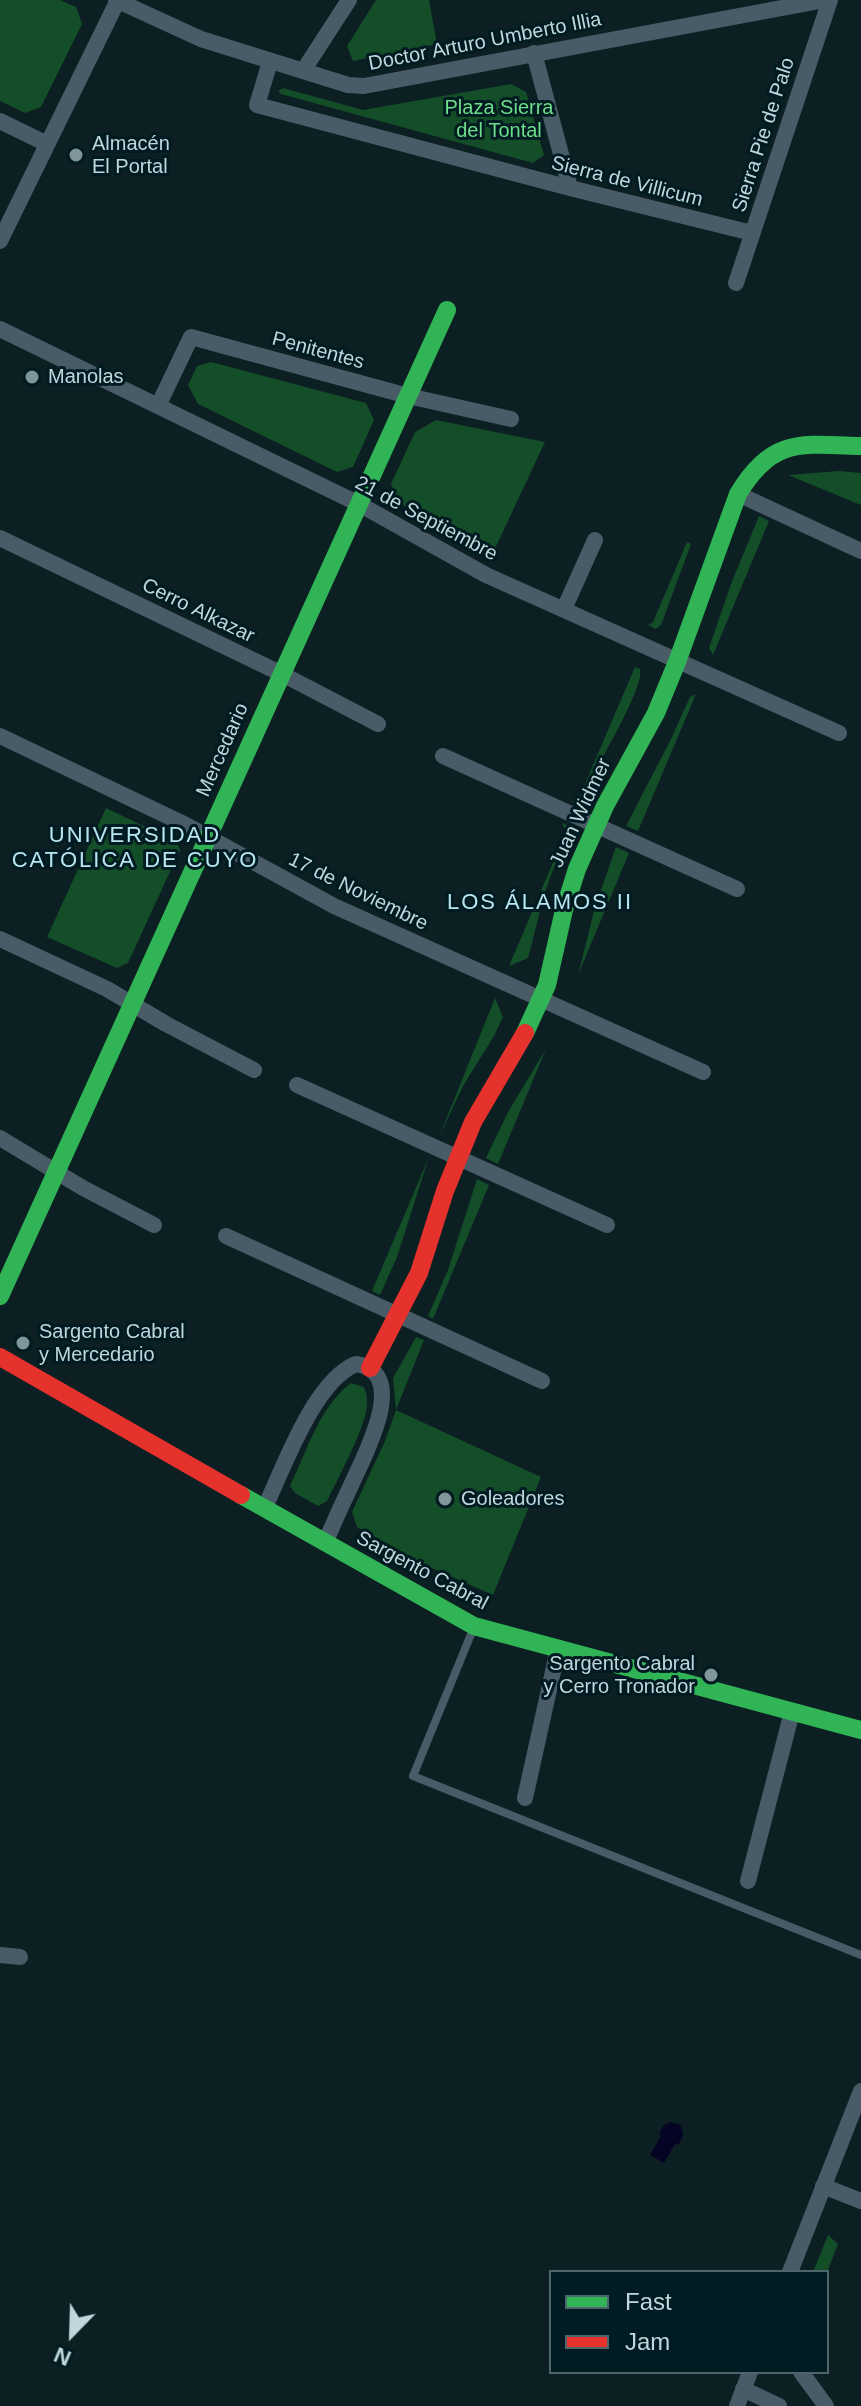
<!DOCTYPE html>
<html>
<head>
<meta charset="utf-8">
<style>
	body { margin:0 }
	#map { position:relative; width:861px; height:2406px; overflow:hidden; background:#0c1f22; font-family:Helvetica,sans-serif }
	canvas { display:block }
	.legend { position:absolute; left:549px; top:2270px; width:280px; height:104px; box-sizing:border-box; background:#001b21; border:2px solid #4d666c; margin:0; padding:10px 14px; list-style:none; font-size:24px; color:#c0d6dc }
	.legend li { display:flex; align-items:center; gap:16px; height:40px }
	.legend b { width:40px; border:2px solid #4d666c }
	.north { position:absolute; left:32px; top:2294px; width:80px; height:80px; -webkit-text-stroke:6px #001b21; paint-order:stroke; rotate:203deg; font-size:22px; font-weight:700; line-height:32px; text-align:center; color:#c0d6dc }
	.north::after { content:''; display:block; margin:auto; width:28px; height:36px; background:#c0d6dc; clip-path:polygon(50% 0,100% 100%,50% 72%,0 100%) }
</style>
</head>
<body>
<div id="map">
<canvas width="861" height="2406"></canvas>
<ul class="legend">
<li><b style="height:10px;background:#30b455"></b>Fast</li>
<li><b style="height:10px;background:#e5322d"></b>Jam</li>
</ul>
<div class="north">N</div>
</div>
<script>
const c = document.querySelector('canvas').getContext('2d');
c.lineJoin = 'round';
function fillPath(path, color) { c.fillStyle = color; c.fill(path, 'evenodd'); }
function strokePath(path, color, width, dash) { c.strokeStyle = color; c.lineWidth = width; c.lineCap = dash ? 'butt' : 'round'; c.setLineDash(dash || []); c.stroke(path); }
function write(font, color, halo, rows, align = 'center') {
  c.font = font + ' Helvetica,sans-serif'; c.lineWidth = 6; c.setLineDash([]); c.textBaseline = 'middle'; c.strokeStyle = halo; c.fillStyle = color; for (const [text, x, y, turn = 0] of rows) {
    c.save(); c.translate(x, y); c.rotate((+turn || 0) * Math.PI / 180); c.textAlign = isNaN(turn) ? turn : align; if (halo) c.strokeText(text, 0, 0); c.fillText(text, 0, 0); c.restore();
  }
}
fillPath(new Path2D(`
	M0 0H60L76 7 82 24 41 107 25 113 0 101Z
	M376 0H429L437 44 353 61 347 46Z
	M511 84 526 92 544 155 533 163 281 94 278 91 283 88 363 110Z
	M211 362 366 403 374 420 353 467 337 472 198 404 188 385 197 366Z
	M436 420 545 442 492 555 396 501 391 484 415 432Z
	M839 471 861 473V505L788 475Z
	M759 516 769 521 713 655 709 648 731 584Z
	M687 542 691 544 661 625 656 629 648 625 653 622Z
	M635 667 640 669C645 690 589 778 578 804L572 802 579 798Z
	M696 694 638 831 626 826 671 739 690 697Z
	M106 808 177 842 180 850 128 963 117 968 47 937Z
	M562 823 569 826 545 892 528 958 509 966 566 832Z
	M616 847 629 853 578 975 595 907Z
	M495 998 503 1017 494 1036 463 1086 439 1137Z
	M546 1049 498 1164 486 1158 508 1112Z
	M429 1157 397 1257 380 1295 372 1291Z
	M477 1179 489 1185 433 1319 428 1316 448 1270Z
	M416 1337 424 1340 396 1410 541 1477 493 1595 425 1565 357 1527 352 1512 385 1441 396 1410 393 1378Z
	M351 1383 364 1387C366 1393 368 1399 367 1406 365 1429 338 1478 327 1501L318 1506 295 1493 290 1486C307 1451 319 1407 351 1383Z
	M828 2235 838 2244 827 2272H813Z`), '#134e28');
fillPath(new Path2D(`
	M671 2122 681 2125 683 2136 678 2145 675 2144 664 2163 650 2155 661 2136 659 2134 664 2125Z`), '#060425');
strokePath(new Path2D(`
	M474 1627 413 1776 861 1955`), '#4a5b68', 8);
strokePath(new Path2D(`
	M116 0 201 39 348 85 364 86 825 0
	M534 53 570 188
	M270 62 257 105 570 188 752 233
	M303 71 349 0
	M0 121 47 144
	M0 241 118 0
	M736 283 830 0
	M0 329 359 504 486 575 839 733
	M158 406 191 337 408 396 511 419
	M738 494 861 551
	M0 538 282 674 378 724
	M564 609 595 540
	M0 736 186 825 334 906 703 1072
	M443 756 737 889
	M0 939 107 989 166 1024 254 1070
	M297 1085 607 1225
	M0 1138 83 1188 154 1225
	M226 1236 542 1381
	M265 1507C284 1467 314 1381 356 1364 410 1372 365 1454 353 1481 343 1502 334 1522 325 1543
	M525 1798 558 1649
	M748 1881 792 1712
	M0 1955 20 1957
	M823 2186 861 2201
	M790 2272 861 2091
	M801 2372 826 2406
	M743 2389 779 2406
	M737 2406 750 2372`), '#4a5b68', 16);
strokePath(new Path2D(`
	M525 1033 547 985 564 910 577 869 605 806 656 713 677 662 738 494C772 437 801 444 861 446
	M0 1296 447 310
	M241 1495 474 1626 861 1730`), '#30b455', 18);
strokePath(new Path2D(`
	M0 1357 241 1495
	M370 1368 419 1273 445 1191 473 1122 525 1033`), '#e5322d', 18);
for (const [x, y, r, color] of [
	[76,155,8,"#81969b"],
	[32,377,8,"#81969b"],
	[23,1343,8,"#81969b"],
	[445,1499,8,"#81969b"],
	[711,1675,8,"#81969b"]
]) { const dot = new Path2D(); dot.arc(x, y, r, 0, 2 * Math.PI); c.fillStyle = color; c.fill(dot); strokePath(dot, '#001b21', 3); }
write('20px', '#c0d6dc', '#001b21', [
	["Doctor Arturo Umberto Illia",485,42,-11],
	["Sierra Pie de Palo",764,135,-72],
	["Sierra de Villicum",627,182,14],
	["Penitentes",318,351,15],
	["21 de Septiembre",426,519,28],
	["Cerro Alkazar",198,611,26],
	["Mercedario",223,750,-66],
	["Juan Widmer",581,813,-65],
	["17 de Noviembre",358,892,26],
	["Sargento Cabral",422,1571,28]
]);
write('20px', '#6dde89', '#001b21', [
	["Plaza Sierra",499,108],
	["del Tontal",499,131]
]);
write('20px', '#c0d6dc', '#001b21', [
	["Almacén",92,144],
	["El Portal",92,167],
	["Manolas",48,377],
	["Sargento Cabral",39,1332],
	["y Mercedario",39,1355],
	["Goleadores",461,1499],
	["Sargento Cabral",695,1664,"right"],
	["y Cerro Tronador",695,1687,"right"]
], 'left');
c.letterSpacing = '2px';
write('22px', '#b7e5f0', '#001b21', [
	["UNIVERSIDAD",135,836],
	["CATÓLICA DE CUYO",135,861],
	["LOS ÁLAMOS II",540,903]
]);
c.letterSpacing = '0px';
</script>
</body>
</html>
